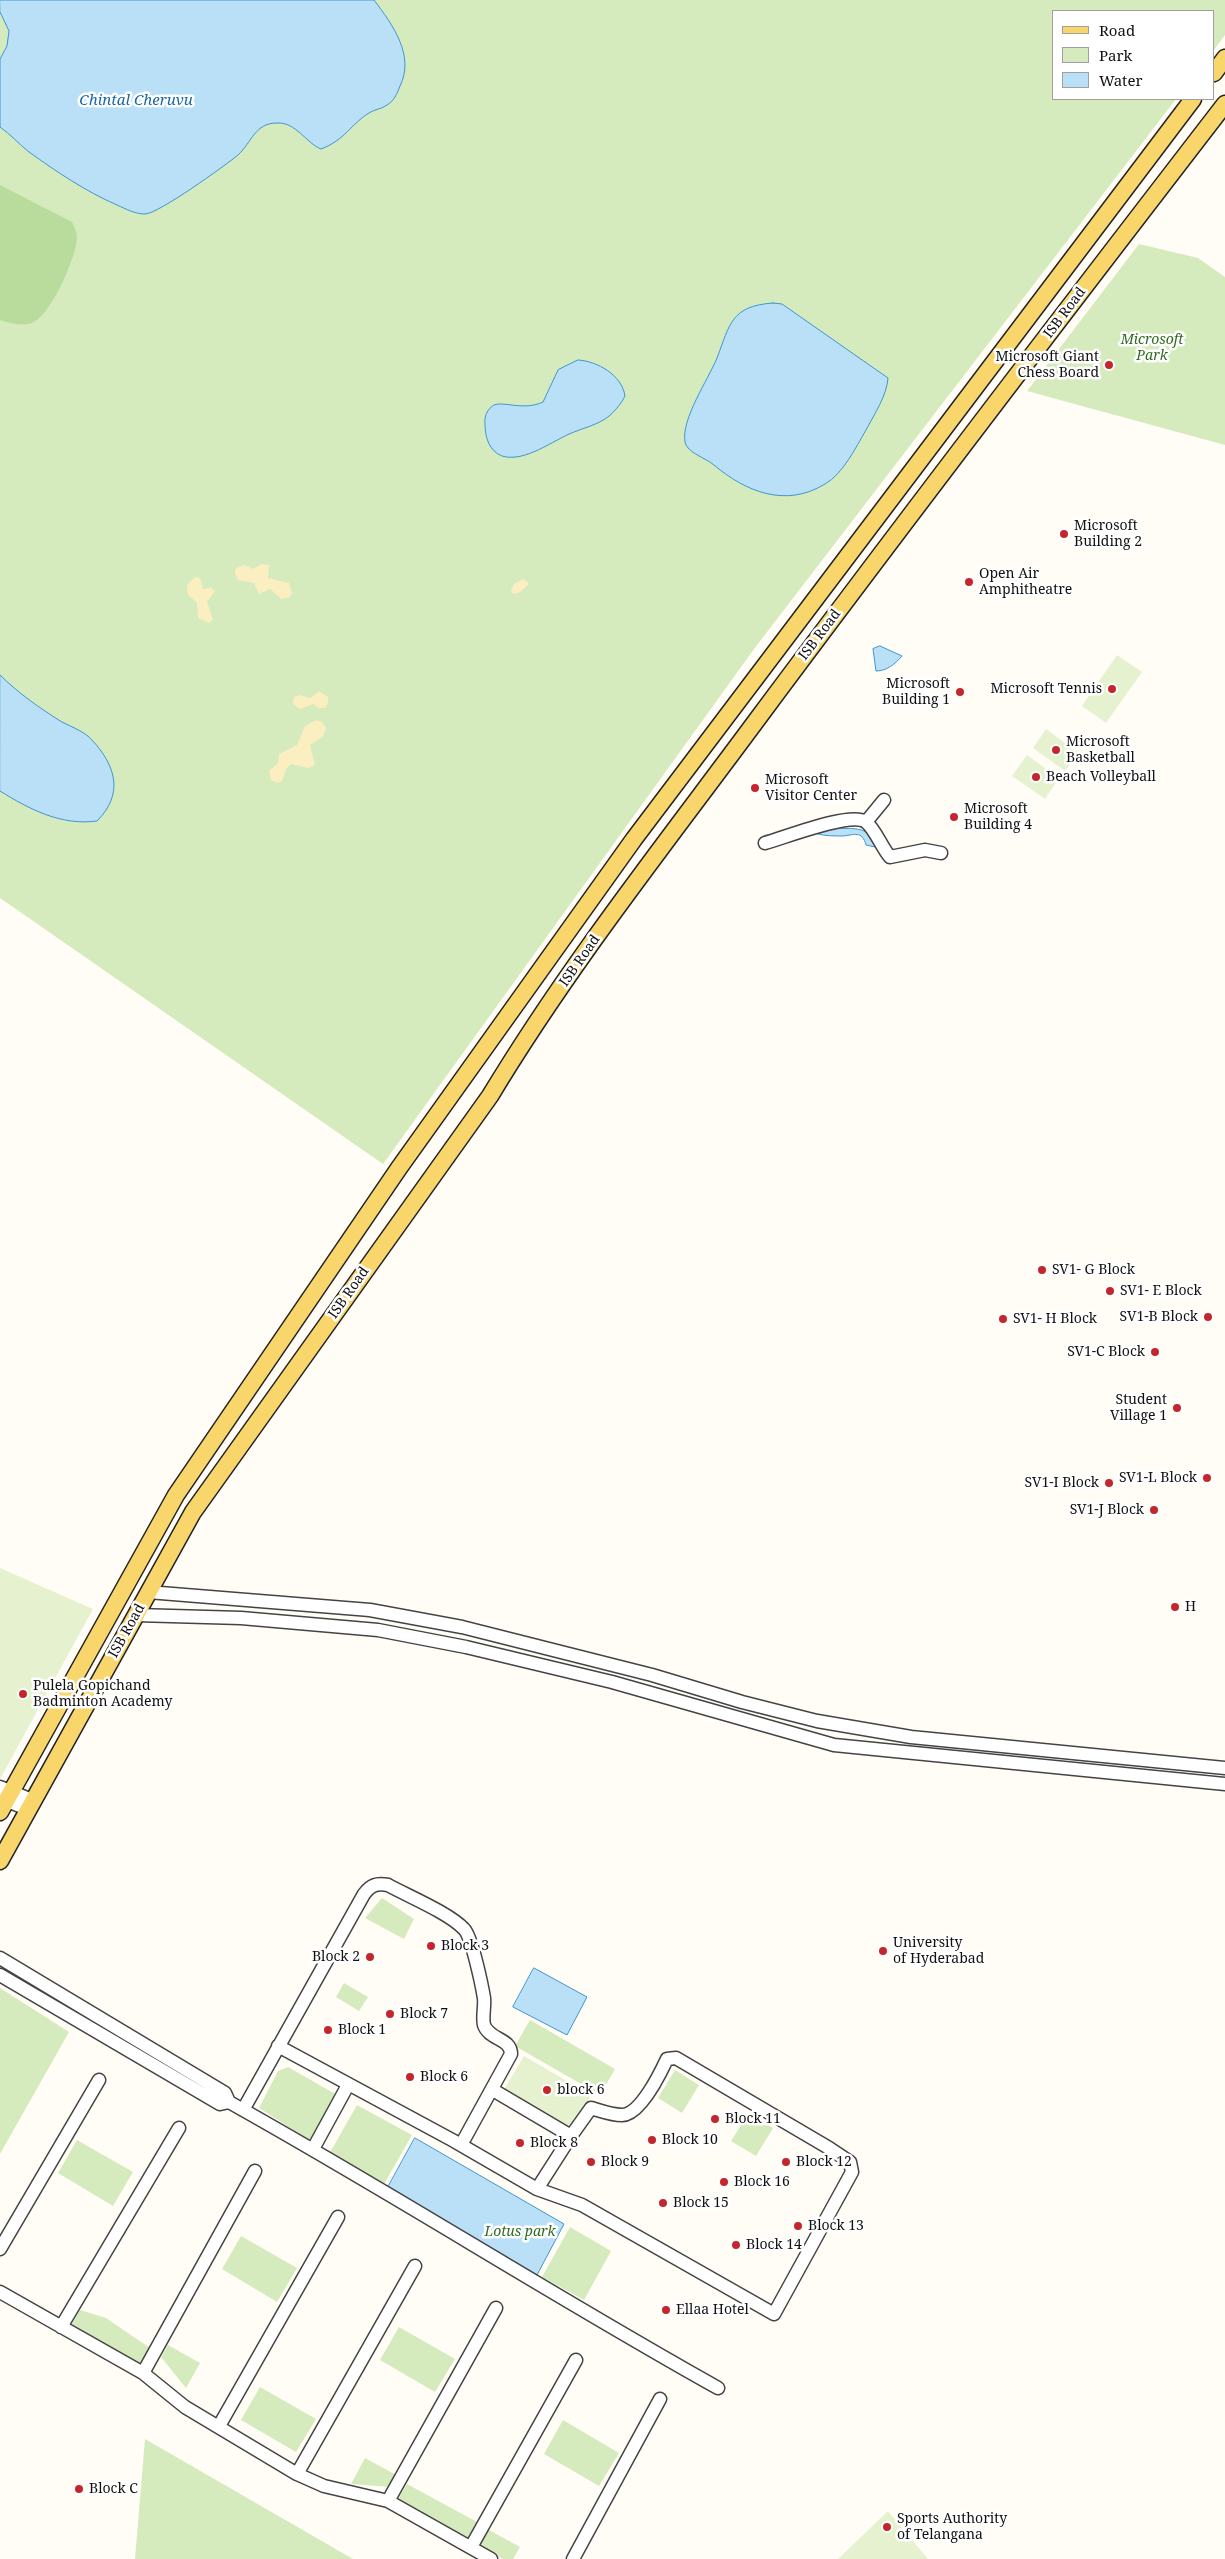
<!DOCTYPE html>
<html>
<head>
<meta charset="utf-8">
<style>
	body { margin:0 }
	#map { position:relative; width:1225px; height:2559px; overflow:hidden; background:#fffdf5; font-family:"Noto Serif",serif }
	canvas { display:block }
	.legend { position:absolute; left:1052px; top:10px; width:162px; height:90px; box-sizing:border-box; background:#fff; border:1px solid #a0a0a0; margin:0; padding:6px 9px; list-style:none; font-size:15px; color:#111 }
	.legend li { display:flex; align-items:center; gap:10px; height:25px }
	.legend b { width:25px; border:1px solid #a0a0a0 }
</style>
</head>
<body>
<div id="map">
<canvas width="1225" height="2559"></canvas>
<ul class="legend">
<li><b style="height:6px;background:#f9d66b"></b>Road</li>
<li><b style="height:14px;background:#d5ebbd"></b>Park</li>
<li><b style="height:14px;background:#b9e0f7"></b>Water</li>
</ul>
</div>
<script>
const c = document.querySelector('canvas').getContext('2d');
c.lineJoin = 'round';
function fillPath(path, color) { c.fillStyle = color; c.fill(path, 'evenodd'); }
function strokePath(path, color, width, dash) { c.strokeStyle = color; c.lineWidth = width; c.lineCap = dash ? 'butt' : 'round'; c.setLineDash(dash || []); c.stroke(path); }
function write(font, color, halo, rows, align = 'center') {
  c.font = font + ' "Noto Serif",serif'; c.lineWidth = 5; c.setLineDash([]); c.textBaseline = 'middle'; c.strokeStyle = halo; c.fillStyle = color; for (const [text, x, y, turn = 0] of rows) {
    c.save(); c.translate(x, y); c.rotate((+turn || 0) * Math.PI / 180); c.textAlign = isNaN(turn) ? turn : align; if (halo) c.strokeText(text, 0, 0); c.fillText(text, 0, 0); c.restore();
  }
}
fillPath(new Path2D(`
	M0 0H1225V35L1214 50V11H1054V99H1176L754 649 383 1164 0 898Z
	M1139 244 1198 258 1225 277V445L1027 391Z
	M382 1898 414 1919 404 1939 365 1918Z
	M344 1983 368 1997 359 2011 336 1997Z
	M0 1988 69 2032 0 2154Z
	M530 2020 615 2069 600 2095 515 2046Z
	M288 2067 337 2095 311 2141 259 2108 278 2071Z
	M675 2070 699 2085 682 2113 658 2098Z
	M357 2105 412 2135 383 2186 328 2156Z
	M749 2113 773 2128 756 2156 731 2141Z
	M77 2140 133 2172 113 2206 58 2173Z
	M570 2227 611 2251 584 2300 542 2277Z
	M241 2236 297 2268 277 2302 222 2269Z
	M80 2310 106 2318 150 2348 142 2366 72 2324Z
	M399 2327 455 2359 435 2392 380 2360Z
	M168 2345 200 2363 186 2388 161 2357Z
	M260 2387 316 2419 296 2452 241 2420Z
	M563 2420 619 2453 599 2486 544 2454Z
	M145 2439 353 2559H135Z
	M365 2458 398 2476 390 2487 351 2484Z
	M407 2484 477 2522 467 2539 397 2501Z
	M489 2530 520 2547 513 2559H503L479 2546Z`), '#d5ebbd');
fillPath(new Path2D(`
	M0 185 72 222C74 226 77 233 77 237 77 256 51 314 34 322 25 327 9 323 0 320Z`), '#b9dc9c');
fillPath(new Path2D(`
	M262 564 269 565 268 578 289 583 292 593 290 597 281 599 270 589 259 594 254 583 238 580 235 573 236 568 245 565 253 569Z
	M195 577 200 578 203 589 211 588 215 591 207 602 213 619 209 623 198 618 197 603 188 595 187 585Z
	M523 579 528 582V585L520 592 513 594 511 590 514 584Z
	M319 691 328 697V703L325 708H318L313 704 300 709 293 704 294 697 299 695 310 698Z
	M316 720 322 722 326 728 323 737 310 745 315 765 308 768 291 764 286 769 282 781 277 783 271 780 269 771 278 763 279 754 297 745 305 726Z`), '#fbeec1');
fillPath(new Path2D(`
	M1117 655 1142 672 1106 723 1082 706Z
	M1046 729 1079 753 1065 771 1033 748Z
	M1027 755 1059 778 1045 799 1012 776Z
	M0 1568 93 1609 0 1779Z
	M524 2056 591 2095 571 2136 502 2093Z
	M888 2511 928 2559H838Z`), '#e6f2cf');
const water = new Path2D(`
	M0 0H374C393 25 415 56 400 86 397 94 394 101 387 105 382 109 375 109 369 113 351 124 345 140 321 149 306 143 296 122 277 123 255 123 252 142 238 155 226 165 158 214 145 214 135 214 126 209 117 205 85 191 57 172 29 152 19 144 10 134 0 127V59L7 46 9 31 0 12Z
	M773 303 782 304 888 378C887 395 874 415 866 430 856 447 843 474 825 484 786 508 746 492 714 465 706 458 687 453 685 442 681 419 708 380 717 358 730 324 731 306 773 303Z
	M578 360C597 361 622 375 625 396 621 404 613 414 605 419 596 425 584 428 574 432 553 440 525 463 502 456 489 451 485 437 485 424 484 417 487 409 494 405 504 401 524 411 543 402L558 370Z
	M880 646 902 656C895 664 887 671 876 671L873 649Z
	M0 675C18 693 41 709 62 722 72 727 85 732 92 740 116 766 124 794 97 821 61 826 29 809 0 791Z
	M831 828C850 830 870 823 875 847L866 845C862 830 854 835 843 836 835 836 825 836 818 834Z
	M534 1968 587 1997 567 2035 513 2007Z
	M415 2138 564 2224 537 2275 387 2189Z`);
fillPath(water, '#b9e0f7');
strokePath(water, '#3f96cf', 1);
const minor = new Path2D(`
	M866 822 884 800
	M765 843C784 838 851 811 866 822 875 829 882 848 890 857L925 850 941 853
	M148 1592 370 1610 462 1627 652 1675 742 1702 817 1721 911 1737 1225 1768
	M136 1615 241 1618 378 1630 466 1647 612 1682 834 1745 1225 1784
	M0 1787 32 1800
	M0 1798 27 1809
	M0 1958 225 2093 229 2102
	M0 1975 220 2104 229 2102C394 2194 553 2296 718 2388
	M278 2046 454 2141 537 2189 582 2205 774 2314 852 2172 850 2162 829 2148 676 2058 667 2059C660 2074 640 2115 622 2115 612 2115 601 2111 591 2108L571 2136 493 2090
	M243 2110 364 1894C371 1885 376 1883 388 1885 408 1896 449 1913 464 1929 472 1937 482 1986 484 1998 485 2007 482 2017 484 2025 489 2040 511 2038 511 2054L461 2145
	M313 2149 348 2085
	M537 2189 571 2136
	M0 2249 99 2080
	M0 2292 143 2373 185 2407 297 2474 324 2486 388 2501 491 2559
	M61 2327 179 2128
	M143 2373 255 2171
	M219 2426 338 2217
	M297 2474 415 2266
	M388 2501 496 2308
	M471 2547 576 2360
	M573 2559 660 2399`);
const major = new Path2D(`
	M1214 73 1225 58
	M0 1812 176 1495 399 1168 634 839 1193 99
	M0 1861 193 1512 490 1096C569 965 665 844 756 721 910 514 1067 309 1225 104`);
strokePath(minor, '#444', 15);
strokePath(major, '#222', 19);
strokePath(minor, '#fff', 12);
strokePath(major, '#f9d66b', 16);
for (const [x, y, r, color] of [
	[1109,365,5,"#c4262e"],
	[1064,534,5,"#c4262e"],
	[969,582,5,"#c4262e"],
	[1112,689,5,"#c4262e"],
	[960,692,5,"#c4262e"],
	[1056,750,5,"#c4262e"],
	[1036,777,5,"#c4262e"],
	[755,788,5,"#c4262e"],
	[954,817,5,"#c4262e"],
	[1042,1270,5,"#c4262e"],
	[1110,1291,5,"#c4262e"],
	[1208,1317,5,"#c4262e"],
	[1003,1319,5,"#c4262e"],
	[1155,1352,5,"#c4262e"],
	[1177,1408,5,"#c4262e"],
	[1207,1478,5,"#c4262e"],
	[1109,1483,5,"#c4262e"],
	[1154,1510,5,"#c4262e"],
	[1175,1607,5,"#c4262e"],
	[23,1694,5,"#c4262e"],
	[431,1946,5,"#c4262e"],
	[883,1951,5,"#c4262e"],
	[370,1957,5,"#c4262e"],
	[390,2014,5,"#c4262e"],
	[328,2030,5,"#c4262e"],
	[410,2077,5,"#c4262e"],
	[547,2090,5,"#c4262e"],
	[715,2119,5,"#c4262e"],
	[652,2140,5,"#c4262e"],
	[520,2143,5,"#c4262e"],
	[591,2162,5,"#c4262e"],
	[786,2162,5,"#c4262e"],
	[724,2182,5,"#c4262e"],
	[663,2203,5,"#c4262e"],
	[798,2226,5,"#c4262e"],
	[736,2245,5,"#c4262e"],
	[666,2310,5,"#c4262e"],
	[79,2489,5,"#c4262e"],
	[887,2527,5,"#c4262e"]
]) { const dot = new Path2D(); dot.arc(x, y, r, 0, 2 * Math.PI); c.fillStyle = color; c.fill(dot); strokePath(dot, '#fff', 2); }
write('14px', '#111', '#fff', [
	["ISB Road",1065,313,-53],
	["ISB Road",820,635,-53],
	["ISB Road",580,961,-55],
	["ISB Road",349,1293,-55],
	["ISB Road",127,1631,-61]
]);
write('italic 14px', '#2f6b1f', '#fff', [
	["Microsoft",1152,340],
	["Park",1152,356],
	["Lotus park",520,2232]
]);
write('14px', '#111', '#fff', [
	["Microsoft Giant",1099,357,"right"],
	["Chess Board",1099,373,"right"],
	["Microsoft",1074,526],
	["Building 2",1074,542],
	["Open Air",979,574],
	["Amphitheatre",979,590],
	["Microsoft",950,684,"right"],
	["Building 1",950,700,"right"],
	["Microsoft Tennis",1102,689,"right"],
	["Microsoft",1066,742],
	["Basketball",1066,758],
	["Beach Volleyball",1046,777],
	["Microsoft",765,780],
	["Visitor Center",765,796],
	["Microsoft",964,809],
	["Building 4",964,825],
	["SV1- G Block",1052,1270],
	["SV1- E Block",1120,1291],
	["SV1-B Block",1198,1317,"right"],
	["SV1- H Block",1013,1319],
	["SV1-C Block",1145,1352,"right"],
	["Student",1167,1400,"right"],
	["Village 1",1167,1416,"right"],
	["SV1-L Block",1197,1478,"right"],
	["SV1-I Block",1099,1483,"right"],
	["SV1-J Block",1144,1510,"right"],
	["H",1185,1607],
	["Pulela Gopichand",33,1686],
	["Badminton Academy",33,1702],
	["University",893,1943],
	["of Hyderabad",893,1959],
	["Block 3",441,1946],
	["Block 2",360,1957,"right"],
	["Block 7",400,2014],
	["Block 1",338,2030],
	["Block 6",420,2077],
	["block 6",557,2090],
	["Block 11",725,2119],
	["Block 10",662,2140],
	["Block 8",530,2143],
	["Block 9",601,2162],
	["Block 12",796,2162],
	["Block 16",734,2182],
	["Block 15",673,2203],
	["Block 13",808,2226],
	["Block 14",746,2245],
	["Ellaa Hotel",676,2310],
	["Block C",89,2489],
	["Sports Authority",897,2519],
	["of Telangana",897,2535]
], 'left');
write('italic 15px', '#1768a6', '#fff', [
	["Chintal Cheruvu",136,101]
]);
</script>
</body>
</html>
